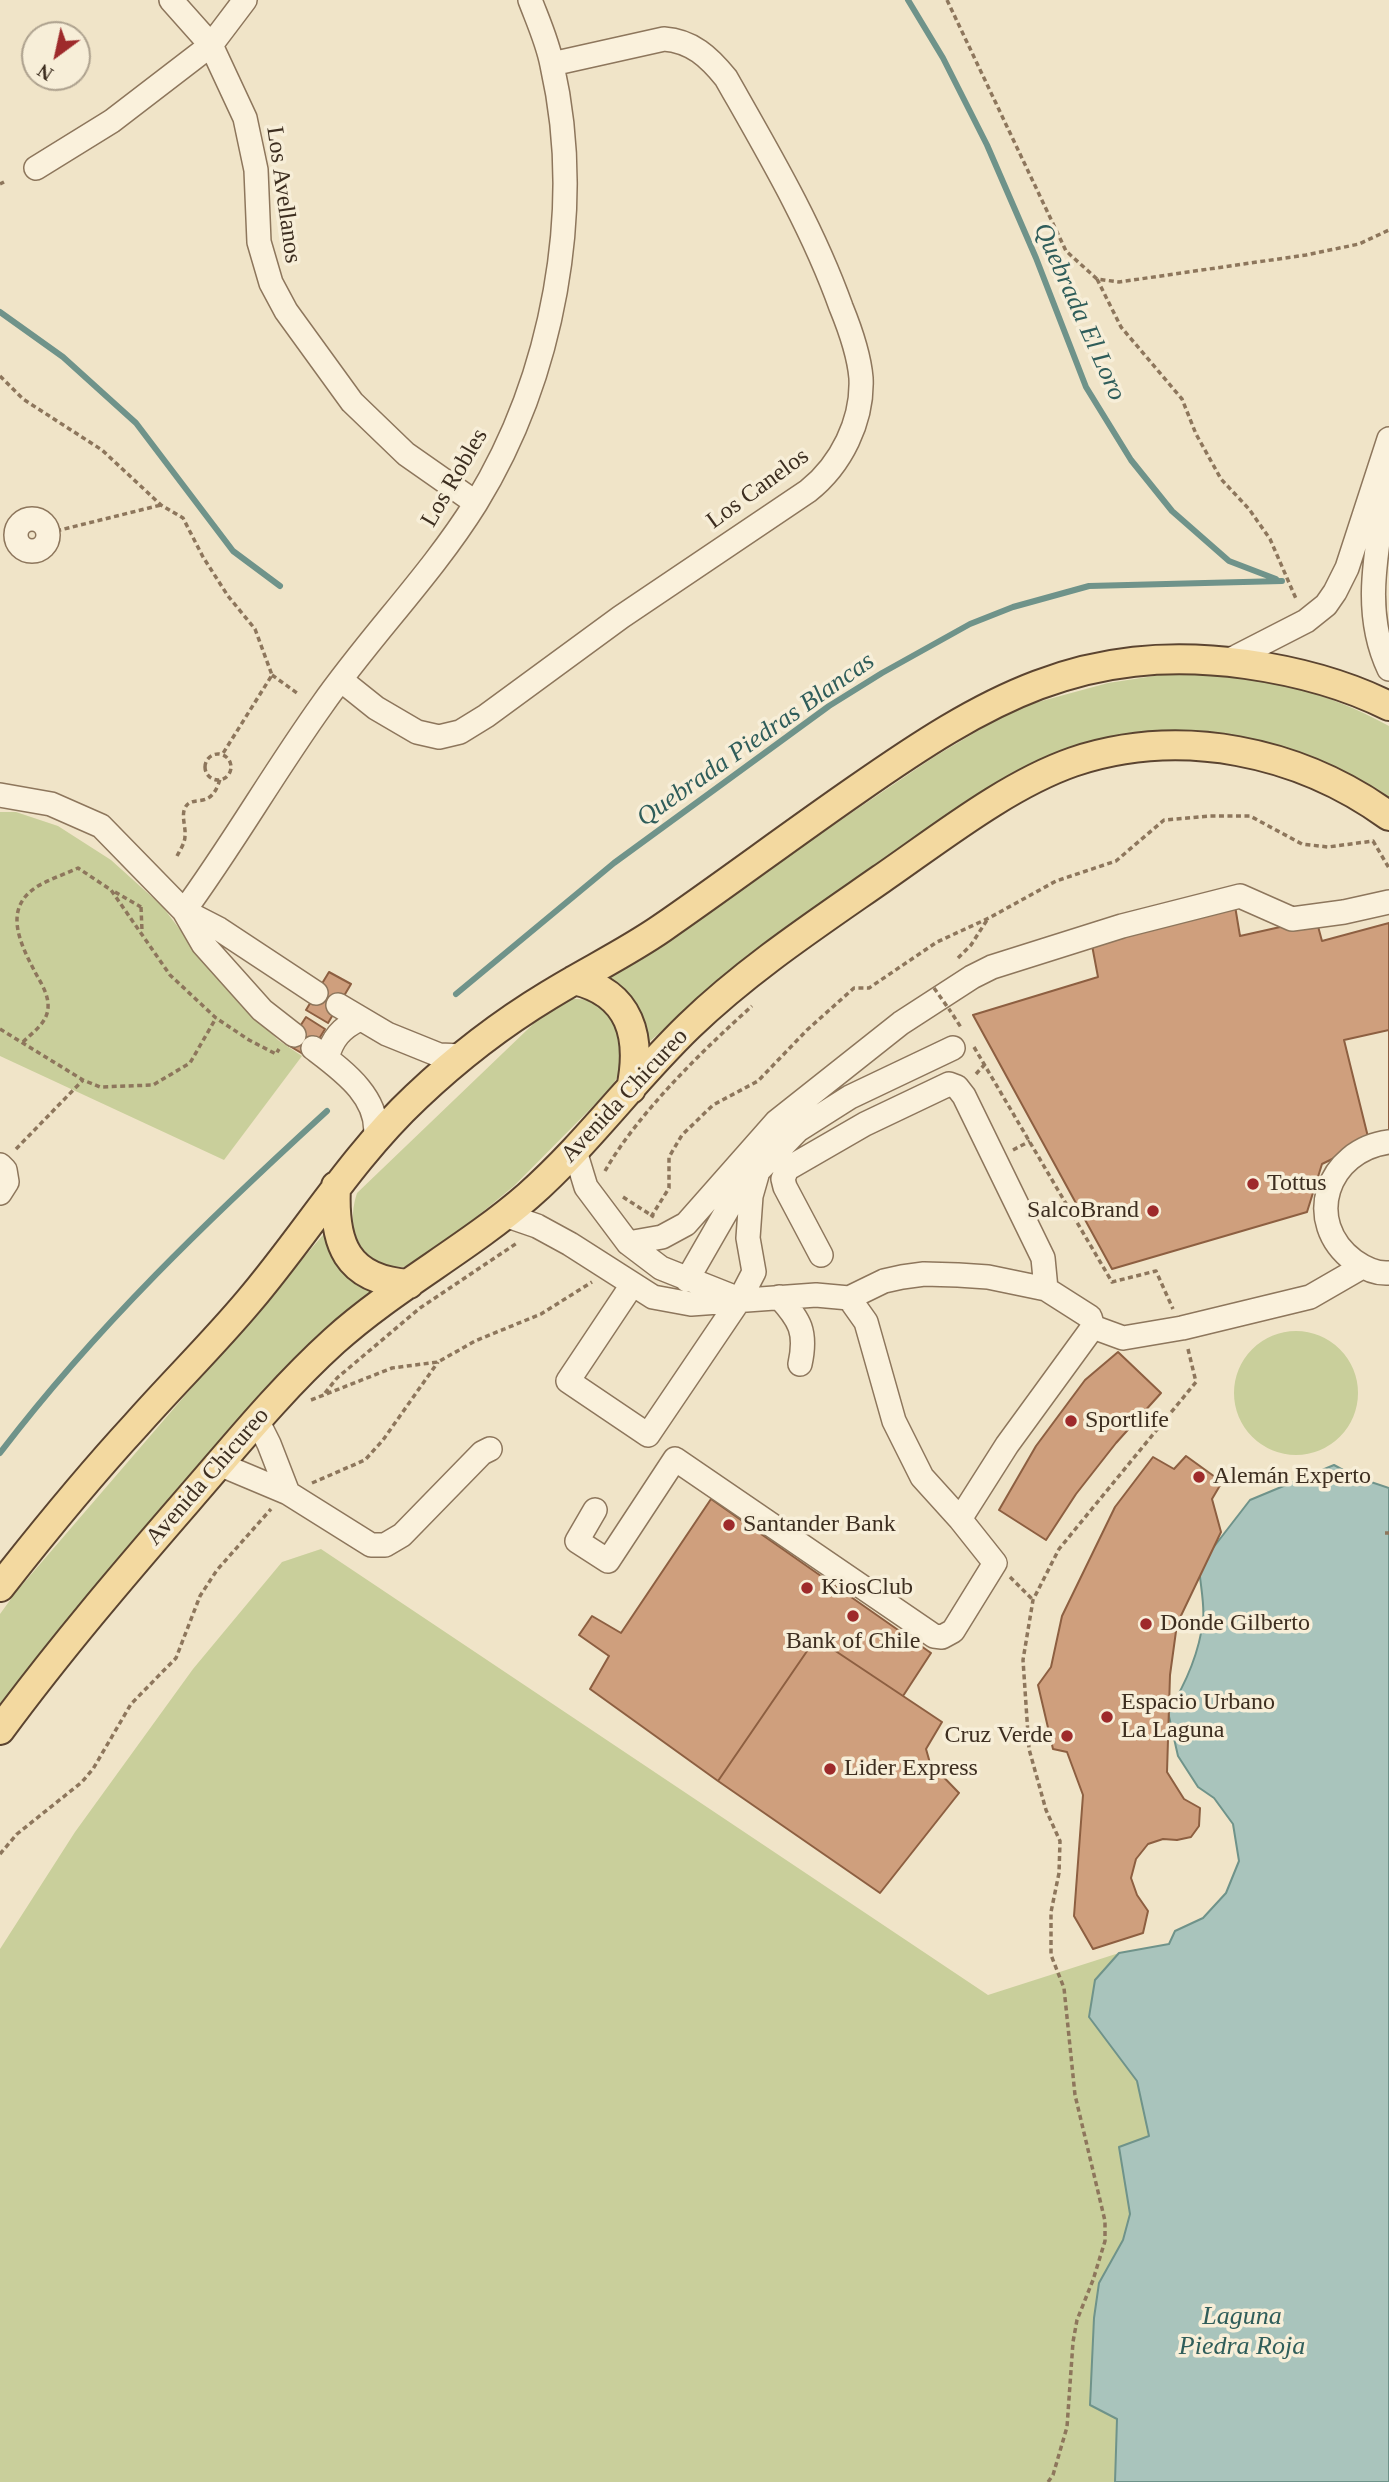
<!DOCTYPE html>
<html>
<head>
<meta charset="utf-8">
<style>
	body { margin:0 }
	#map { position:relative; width:1389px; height:2482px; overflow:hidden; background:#f0e4c8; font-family:Georgia,serif }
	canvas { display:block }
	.north { position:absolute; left:21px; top:21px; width:70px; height:70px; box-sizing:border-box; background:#f7eed8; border:2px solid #ada18e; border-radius:50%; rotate:213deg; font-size:19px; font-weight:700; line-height:28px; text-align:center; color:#3d2e20 }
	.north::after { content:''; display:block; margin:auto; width:24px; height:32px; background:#9e2a2b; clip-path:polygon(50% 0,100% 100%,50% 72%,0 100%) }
</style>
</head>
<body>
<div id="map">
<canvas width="1389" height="2482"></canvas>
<div class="north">N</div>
</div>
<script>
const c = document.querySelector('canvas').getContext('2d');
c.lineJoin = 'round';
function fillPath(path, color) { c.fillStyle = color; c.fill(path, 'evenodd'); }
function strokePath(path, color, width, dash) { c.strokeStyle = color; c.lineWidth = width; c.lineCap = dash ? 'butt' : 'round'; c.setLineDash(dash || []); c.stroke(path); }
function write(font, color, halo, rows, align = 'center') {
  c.font = font + ' Georgia,serif'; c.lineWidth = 7; c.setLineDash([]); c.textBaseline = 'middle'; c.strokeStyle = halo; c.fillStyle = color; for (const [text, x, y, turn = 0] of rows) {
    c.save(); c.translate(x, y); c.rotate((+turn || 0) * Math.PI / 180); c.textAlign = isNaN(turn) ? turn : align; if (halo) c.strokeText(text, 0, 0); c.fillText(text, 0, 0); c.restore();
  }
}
fillPath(new Path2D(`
	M1187 671C1258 675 1326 691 1389 726V801L1356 780 1105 741 683 1013 649 1042 644 1022 636 1005 606 979 934 757 1016 708 1108 683Z
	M0 812H16L58 826 111 860 162 906 210 969 278 1040 302 1056 224 1160 0 1056Z
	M566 999C578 999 593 998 604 1007 614 1015 625 1045 624 1058 622 1070 616 1080 610 1089L514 1186 418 1265C369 1276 342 1238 357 1193L552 1006Z
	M323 1235 329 1238 378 1287 320 1337 76 1610 0 1704V1614L16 1592Z
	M1234 1393a62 62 0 1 1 124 0a62 62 0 1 1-124 0Z
	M321 1549 988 1995 1119 1953 1113 1959 1089 2017 1137 2081 1149 2136 1119 2147 1130 2214 1123 2240 1099 2283 1117 2418 1115 2482H0V1949L75 1832 193 1669 282 1562Z`), '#c9cf9b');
const water = new Path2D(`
	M1334 1465 1356 1477 1389 1488V2482H1115L1117 2419 1090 2405 1094 2318 1099 2283 1123 2240 1130 2214 1119 2147 1149 2136 1137 2081 1089 2017 1095 1980 1119 1953 1169 1944 1175 1931 1203 1918 1226 1893 1239 1861 1233 1824 1214 1798 1198 1787 1178 1756 1168 1712C1185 1685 1199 1653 1203 1621 1205 1604 1200 1584 1199 1566L1250 1500Z`);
fillPath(water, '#a9c4bc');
strokePath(water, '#6f938a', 2);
strokePath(new Path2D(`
	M908 0 943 58 987 145 1036 258 1086 387 1131 460 1172 511 1229 561 1276 579
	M0 312 63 357 136 423 233 551 280 586
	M456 994 614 863 829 706 882 673 970 624 1013 607 1089 586 1282 581
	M0 1453C96 1327 210 1218 327 1111`), '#6f938a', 6);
const building = new Path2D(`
	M1234 900 1240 936 1316 919 1322 941 1389 923V1137L1369 1141 1322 1164 1307 1212 1112 1269 973 1015 1098 977 1091 940Z
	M329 972 351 984 328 1023 306 1010Z
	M306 1017 325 1029 308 1057 288 1045Z
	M1389 1030V1137L1369 1141 1344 1040Z
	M1118 1352 1161 1393 1116 1443 1076 1494 1046 1540 999 1510 1036 1446 1085 1380Z
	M1186 1456 1222 1482 1212 1499 1221 1532 1177 1624 1170 1675 1167 1772 1184 1799 1200 1808 1199 1826 1191 1837 1177 1840 1163 1839 1148 1844 1136 1859 1131 1878 1137 1895 1148 1911 1143 1933 1093 1949 1074 1916 1083 1795 1067 1752 1053 1749 1038 1685 1051 1667 1062 1616 1115 1507 1153 1457 1174 1469Z
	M711 1499 931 1653 903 1696 816 1638 718 1781 590 1689 609 1656 579 1635 592 1616 621 1633Z
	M816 1638 942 1722 926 1749 930 1763 959 1793 880 1893 718 1781Z`);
fillPath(building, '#cf9f7d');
strokePath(building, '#8d5f41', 2);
const minor = new Path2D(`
	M171 0 211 45 245 118 256 170 259 242 271 283 286 311 352 402 406 454 476 503
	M36 168 112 121 211 45 245 0
	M1387 480C1379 544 1360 608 1389 669
	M16 535a16 16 0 1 1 32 0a16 16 0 1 1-32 0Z
	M1228 661 1306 621 1326 605 1335 592 1347 568 1389 439
	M341 680 376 708 417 732 439 737 460 732 486 716 621 617 808 491C841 465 863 421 861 378 859 354 850 329 841 307 812 226 768 152 726 78 709 57 692 41 664 39L552 64
	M0 795 51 804 101 826 184 911 203 944 262 1010 294 1035
	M184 911C233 844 274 772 322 705 371 635 431 575 476 503 553 377 585 210 552 65 548 43 538 21 530 0
	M184 911 219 929 316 993
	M338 1005 387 1034 439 1055 463 1056
	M313 1048C342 1070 382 1098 375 1139
	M327 1058C332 1039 341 1028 360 1019
	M1389 1142C1327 1150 1302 1222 1354 1261 1364 1268 1377 1274 1389 1273
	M575 1151 586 1187 628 1243 661 1268 734 1297
	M0 1165 5 1170 7 1182 0 1193
	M505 1215 537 1226 570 1244 653 1297 691 1304 816 1295 849 1298 884 1281 902 1277 924 1274 958 1275 988 1277 1046 1289 1090 1317 1093 1327 1123 1338 1182 1328 1310 1297 1362 1267
	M628 1243 662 1237 686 1224 776 1122 901 1023 972 977 992 967 1122 926 1240 896 1292 919 1344 912 1389 902
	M821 1255 785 1187 783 1179 787 1169 865 1124 949 1084 957 1087 964 1096 1043 1258 1046 1289
	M687 1280 737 1193 798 1130 850 1097 953 1048
	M632 1285 568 1381 648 1435 740 1299 754 1272 748 1238 751 1196 757 1175
	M779 1297C800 1320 807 1332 800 1364
	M257 1420 269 1444 288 1493
	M219 1464 288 1493 371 1545H385L402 1535 482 1453 490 1449
	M595 1510 577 1541 608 1561 675 1459 934 1636 942 1637 953 1631 995 1563 960 1519 922 1477 894 1421 866 1322 849 1298
	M960 1519 1007 1445 1093 1327`);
const major = new Path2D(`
	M574 980C631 993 642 1037 631 1089
	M336 1186C333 1243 346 1280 409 1284
	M0 1587C44 1531 88 1477 136 1425 173 1383 213 1344 249 1301 306 1234 351 1158 416 1097 456 1059 501 1024 549 995 586 972 626 953 662 928 727 883 791 835 856 790 985 700 1082 642 1246 664 1295 671 1345 684 1389 706
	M0 1730C59 1650 123 1575 188 1500 235 1446 280 1390 334 1341 394 1287 467 1249 528 1196 587 1144 633 1080 689 1026 747 970 815 925 881 879 939 839 1007 785 1073 762 1181 726 1299 751 1389 816`);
strokePath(minor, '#8d765c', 26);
strokePath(major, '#5b4430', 32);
strokePath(new Path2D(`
	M947 0 1066 251 1097 279 1119 282 1306 255 1359 244 1389 230
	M0 184 4 182
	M1097 279 1121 327 1182 399 1196 434 1221 479 1249 509 1270 539 1297 601
	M0 376 23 399 102 450 161 505 183 518 203 557 228 596 255 629 272 675 222 755
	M48 533 161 505
	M272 675 297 693
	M205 767a13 13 0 1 1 26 0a13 13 0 1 1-26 0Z
	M177 856C180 850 185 843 185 836 186 827 181 816 185 808 192 793 211 812 220 779
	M115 892 141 907
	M141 907 142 931
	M958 958 971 945 987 920
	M953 1015 962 1029
	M0 1029 83 1080 100 1087 153 1085 190 1063 216 1018
	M23 1042C33 1032 47 1023 48 1008 49 995 41 983 35 972 20 943 2 908 38 886 50 879 65 874 78 868L111 890 170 975 216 1018 249 1040 276 1054 279 1049
	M974 1047 1112 1282 1156 1271 1173 1309
	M976 1074 986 1063
	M16 1149 83 1080
	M1013 1150 1030 1141
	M605 1171C638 1113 703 1050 752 1006
	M623 1197 654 1217
	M651 1217 669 1188V1157L682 1135 713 1105 758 1081 807 1030 854 988H869L937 942 989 918 1056 881 1116 861 1164 820 1210 816H1250L1302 844 1328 847 1373 841 1389 868
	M325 1393 337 1378 420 1308 517 1243
	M311 1400 392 1368 438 1362 475 1341 541 1314 592 1282
	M312 1483 365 1460 383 1440 438 1362
	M1385 1533H1389
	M1010 1577 1033 1600
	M0 1854 17 1834 82 1782 93 1769 131 1704 176 1658 200 1596 217 1570 271 1509
	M1048 2482 1053 2475 1067 2427 1073 2342 1077 2320 1093 2280 1105 2241V2221L1075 2095 1064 1988 1051 1955V1912L1059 1873 1060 1841 1046 1810 1029 1749 1023 1660 1033 1600 1059 1549 1196 1382 1188 1349`), '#8d765c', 3.5, [5, 3.5]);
strokePath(minor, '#faf1dc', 23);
strokePath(major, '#f3d9a0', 28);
strokePath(new Path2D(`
	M934 988 951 1012`), '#8d765c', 3.5, [5, 3.5]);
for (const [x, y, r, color] of [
	[1253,1184,7,"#9e2a2b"],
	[1153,1211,7,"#9e2a2b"],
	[1071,1421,7,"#9e2a2b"],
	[1199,1477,7,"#9e2a2b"],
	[729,1525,7,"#9e2a2b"],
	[807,1588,7,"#9e2a2b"],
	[853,1616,7,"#9e2a2b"],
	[1146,1624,7,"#9e2a2b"],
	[1107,1717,7,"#9e2a2b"],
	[1067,1736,7,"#9e2a2b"],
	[830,1769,7,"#9e2a2b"]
]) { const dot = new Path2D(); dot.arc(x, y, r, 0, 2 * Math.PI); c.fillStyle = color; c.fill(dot); strokePath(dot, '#f7eed8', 2.5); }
write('24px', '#3d2e20', '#f7eed8', [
	["Los Avellanos",283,195,82],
	["Los Robles",455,478,-60],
	["Los Canelos",758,489,-36],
	["Avenida Chicureo",625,1096,-47],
	["Avenida Chicureo",208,1477,-49]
]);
write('24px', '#3d2e20', '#f7eed8', [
	["Tottus",1267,1184],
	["SalcoBrand",1139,1211,"right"],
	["Sportlife",1085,1421],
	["Alemán Experto",1213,1477],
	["Santander Bank",743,1525],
	["KiosClub",821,1588],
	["Donde Gilberto",1160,1624],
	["Bank of Chile",853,1642,"center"],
	["Espacio Urbano",1121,1703],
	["La Laguna",1121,1731],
	["Cruz Verde",1053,1736,"right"],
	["Lider Express",844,1769]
], 'left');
write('italic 26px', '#2f5d5a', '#f7eed8', [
	["Quebrada El Loro",1079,312,66],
	["Quebrada Piedras Blancas",756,740,-35],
	["Laguna",1242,2317],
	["Piedra Roja",1242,2347]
]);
</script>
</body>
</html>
